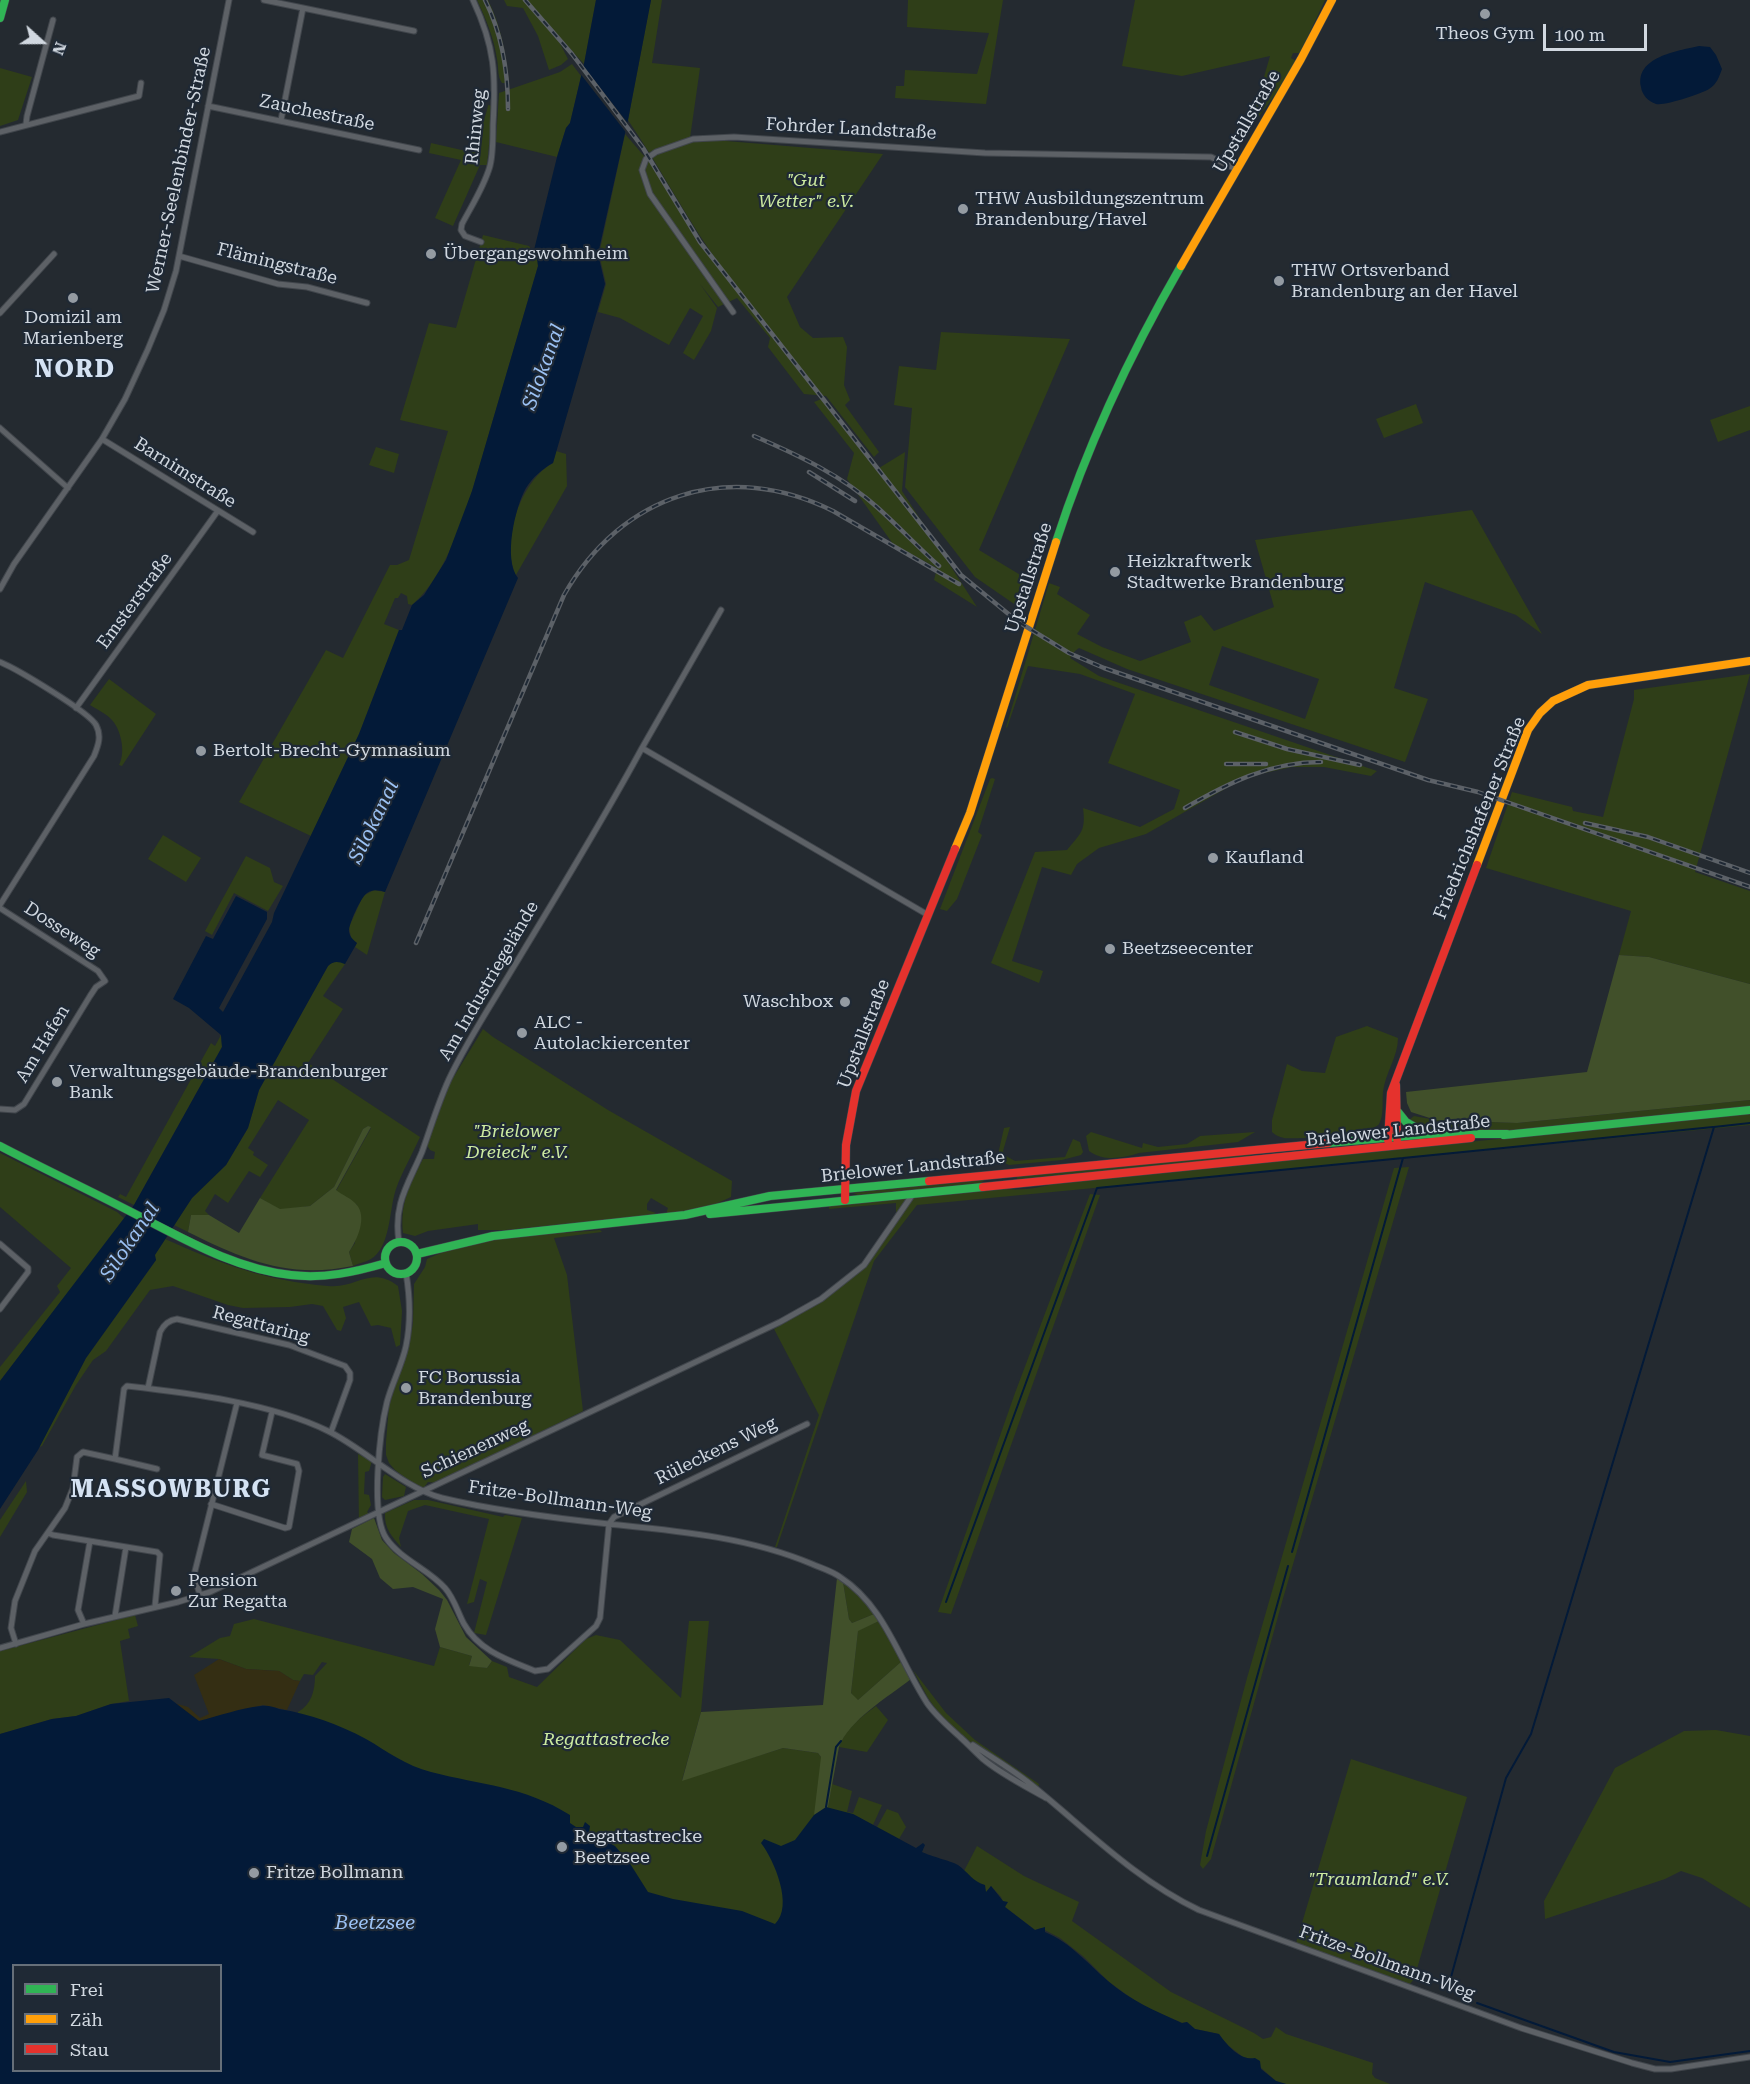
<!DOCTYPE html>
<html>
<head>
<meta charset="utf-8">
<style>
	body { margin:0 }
	#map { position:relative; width:1750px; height:2084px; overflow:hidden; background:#242a30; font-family:"Roboto Serif",serif }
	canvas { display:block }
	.legend { position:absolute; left:12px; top:1964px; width:210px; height:108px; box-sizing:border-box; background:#1f2935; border:2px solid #666f79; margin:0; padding:8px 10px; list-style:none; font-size:18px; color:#d1d8e0 }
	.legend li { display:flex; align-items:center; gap:12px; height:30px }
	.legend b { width:30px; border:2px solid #666f79 }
	.north { position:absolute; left:12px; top:12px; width:60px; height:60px; -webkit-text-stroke:4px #1f2935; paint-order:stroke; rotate:111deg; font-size:16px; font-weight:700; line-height:24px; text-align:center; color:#d1d8e0 }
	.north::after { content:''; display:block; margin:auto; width:21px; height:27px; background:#d1d8e0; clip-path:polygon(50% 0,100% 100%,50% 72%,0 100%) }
	.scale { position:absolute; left:1543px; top:24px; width:104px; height:27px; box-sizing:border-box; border:3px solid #d1d8e0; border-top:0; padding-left:8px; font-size:18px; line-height:21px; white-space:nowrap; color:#d1d8e0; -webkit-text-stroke:4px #1f2935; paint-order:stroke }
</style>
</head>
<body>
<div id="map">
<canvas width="1750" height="2084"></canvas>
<ul class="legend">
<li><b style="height:8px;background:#30b455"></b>Frei</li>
<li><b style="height:8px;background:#ff9f0a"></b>Zäh</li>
<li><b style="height:8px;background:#e5322d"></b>Stau</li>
</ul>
<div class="north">N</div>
<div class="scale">100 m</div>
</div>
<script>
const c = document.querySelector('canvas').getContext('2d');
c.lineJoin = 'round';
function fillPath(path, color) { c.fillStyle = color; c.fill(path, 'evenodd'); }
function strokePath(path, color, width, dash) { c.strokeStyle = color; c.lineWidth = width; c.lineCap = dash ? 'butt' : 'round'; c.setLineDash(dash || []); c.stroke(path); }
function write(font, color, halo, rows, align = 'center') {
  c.font = font + ' "Roboto Serif",serif'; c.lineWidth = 4.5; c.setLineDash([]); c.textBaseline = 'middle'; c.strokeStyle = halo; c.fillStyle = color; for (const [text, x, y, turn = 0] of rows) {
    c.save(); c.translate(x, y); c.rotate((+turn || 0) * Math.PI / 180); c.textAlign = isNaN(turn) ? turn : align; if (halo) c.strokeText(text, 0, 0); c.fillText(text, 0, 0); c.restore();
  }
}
fillPath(new Path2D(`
	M477 0H488C501 26 506 54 509 83H502C497 76 499 68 497 59 494 38 486 19 477 0Z
	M504 0H596L584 64 553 30 568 59 561 65 549 70 538 36 523 8 507 6Z
	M651 0H662L652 63 700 68 690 138 883 154 787 297 800 327 813 338 843 337 847 347 844 385 850 400 845 405 879 452 874 457 826 396 804 394 768 347 770 338 737 298 718 307 700 284 717 308 711 331 694 360 683 353 703 316 690 308 669 345 620 318 598 312 606 284 599 254 625 134 651 164 699 243 726 278 725 272C689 224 662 170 628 120Z
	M908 0H1003L986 104 895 98 896 86H904L905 70 977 74 989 33 907 27Z
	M1135 0H1325L1300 53H1293L1291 58 1296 61 1275 95 1254 123 1252 119 1270 56 1182 76 1122 66Z
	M572 64 581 76 570 123 566 128 557 157 496 142 499 93 560 72Z
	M0 68 32 77 18 120 0 126Z
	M488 105 493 106 487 165H480L453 226 435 218 461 160 429 153 431 143 466 151C469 148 474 144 477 140 479 136 488 109 488 105Z
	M483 235 529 246 537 257 538 266C523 317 508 369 493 420 476 475 456 568 412 605L408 604 407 596 401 593 398 598H395L384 624 399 630 359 734 311 836 239 802 326 650 343 658 390 565H397L409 560 448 431 400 420 429 323 456 328Z
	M941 332 1070 339 979 550 1032 582 1020 608 975 577 905 487 912 408 894 405 899 366 936 370Z
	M824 398 879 468 905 452 902 491 977 607 934 580 937 568 893 544 847 479 854 453 814 402Z
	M1416 404 1423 423 1384 438 1376 419Z
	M1750 406V430L1718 442 1710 420Z
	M376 447 399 454 394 473 369 465Z
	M556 451 566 454 567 486 516 575C500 541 521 480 553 463Z
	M1472 510 1542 634 1516 615 1425 582 1394 688 1428 699 1405 762 1127 669 1079 648 1075 651 1070 658 1099 676 1377 771 1371 776 1324 767H1292L1246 777 1146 834 1099 848 1077 864 1071 875 1042 867 1012 961 1043 971 1039 983 991 963 1035 852 1067 850C1081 833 1086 831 1083 808L1140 827 1174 809 1180 790 1108 763 1135 694 1080 674 1028 666 1007 728 1006 727 1049 583 1060 587 1057 594 1090 615 1077 634 1102 647 1140 661 1191 642 1184 622 1201 615 1214 631 1274 607 1255 540ZM1222 646 1319 679 1305 719 1209 685Z
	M1750 674 1695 872 1750 891V984L1649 957 1619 955 1631 911 1486 868 1512 792 1572 807 1573 811 1603 817 1634 699V690Z
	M109 679 156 714 122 766 119 765C126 752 121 729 111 719 105 713 96 709 90 705Z
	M992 778 995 779 978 832 982 835 957 899 947 911 940 909 990 779Z
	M163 835 201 858 186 882 148 859Z
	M246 856 270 868 274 882 283 886 268 911 234 893 212 935 205 931Z
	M374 890 385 892 367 955 355 947 357 943 351 938 349 927 363 896Z
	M338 961 345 964 323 996 343 1009 308 1063 420 1137C412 1155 402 1172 396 1189 389 1209 391 1247 371 1259 366 1262 359 1263 353 1266L349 1252 355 1243 357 1205 336 1191 371 1128 368 1126 363 1129 334 1187 310 1206 280 1210 260 1198 309 1120 278 1100 248 1148 254 1152 253 1155 268 1165 260 1177 249 1171 228 1203 215 1194 205 1211 209 1215H191L188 1232 174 1225 192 1198 226 1165 248 1128 259 1090 328 966 331 963Z
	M1367 1026 1398 1038C1398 1057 1385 1073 1383 1092 1382 1101 1384 1116 1379 1124 1374 1133 1296 1140 1284 1138 1279 1137 1275 1135 1272 1132V1120L1287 1064 1302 1071 1325 1073 1336 1037Z
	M483 1029 493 1037 608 1110 732 1181 731 1197 707 1208 666 1214 668 1208 651 1198 647 1204V1210L656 1213 652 1215 505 1230H478V1224L428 1231 415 1236 403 1233C400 1203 409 1186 423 1159H434L435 1152 430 1150 427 1145 450 1083Z
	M221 1035 222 1047 134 1205 118 1197 120 1194 126 1197 211 1043 215 1046Z
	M1750 1100V1107L1508 1131 1427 1129 1416 1125 1409 1120 1414 1116 1436 1120 1517 1123Z
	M1750 1114V1125L917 1205 874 1261 777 1547H775L819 1415 774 1329 825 1299 856 1273 896 1216V1203L829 1209V1206L998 1188C1016 1191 1038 1189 1055 1183Z
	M1010 1127 1003 1151 1006 1156 1015 1161 1065 1157 1073 1139 1080 1142 1083 1152 1081 1155 1062 1160 1009 1165 999 1160V1150L1004 1128Z
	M1091 1132 1142 1148 1143 1143 1158 1147 1187 1144 1200 1136 1255 1132 1238 1142 1139 1153C1123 1158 1104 1162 1089 1151L1086 1136Z
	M1254 1152 1249 1157 1017 1179V1176Z
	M0 1153 117 1212 125 1219 0 1381V1367L60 1292 57 1286 71 1268 0 1207Z
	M1409 1167 1282 1602 1211 1859 1203 1869 1200 1865 1206 1831 1247 1678 1394 1168Z
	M986 1179 981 1183 858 1195 853 1193Z
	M1090 1194 1100 1195 951 1614 938 1612 1015 1393Z
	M600 1230 602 1232 554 1238 567 1275 583 1411 437 1483 428 1482 422 1490 395 1470 389 1463 386 1455V1442L389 1406 409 1345 413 1323 414 1284 425 1267 427 1259C478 1235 544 1235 600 1230Z
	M165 1239C221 1264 267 1281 328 1286 357 1289 370 1265 398 1286L402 1311 400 1345 396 1347 391 1328 378 1325 371 1326 359 1302 343 1307 346 1318 341 1331 337 1330 323 1306 312 1304 290 1307 243 1308 228 1305 173 1286 150 1290 106 1351 93 1360 76 1385 42 1446 39 1447 86 1358 156 1260 154 1255Z
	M358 1454 372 1461 369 1471 365 1472 364 1494 369 1495 371 1505 367 1512 374 1518 359 1525Z
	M385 1474 406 1487 404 1496 385 1500 382 1497 383 1477Z
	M26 1481 27 1492 0 1537V1520Z
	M414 1500H428L503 1517 505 1515 522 1518 486 1635 474 1633 487 1582 480 1579 474 1602 467 1604 489 1519 425 1505 408 1511 399 1538 401 1547C392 1537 384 1528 385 1513Z
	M843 1582 853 1589 874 1614 852 1623 849 1619Z
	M135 1615 138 1626 128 1629 130 1638 120 1641 129 1701 111 1704 76 1716 52 1719 0 1734V1651Z
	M254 1619 434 1666 440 1647 472 1656 469 1665 487 1668 492 1661 507 1667 509 1677 537 1687 586 1639 596 1635 620 1640 681 1698 689 1621H709L701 1712 682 1780 783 1748 818 1753 821 1757 826 1807H828L832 1784 852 1791 847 1812 853 1813 859 1797 882 1805 873 1825 853 1814 729 2084 295 1757 298 1712C311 1705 315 1691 315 1676L327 1663 322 1662 313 1675 304 1674 300 1681 293 1680 279 1671 246 1669 219 1659 189 1657 220 1638 230 1636 234 1624Z
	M879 1621 902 1661 857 1701 851 1693 858 1630Z
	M913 1670 946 1713 975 1740 1039 1784 1038 1789 1003 1762 969 1741 943 1719 928 1698Z
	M876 1706 888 1720 867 1752 839 1747C845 1729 861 1717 876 1706Z
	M1716 1730 1750 1736V1908L1702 1878 1681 1871 1665 1879 1545 1919 1544 1901 1615 1768 1684 1731Z
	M1351 1759 1467 1797 1414 1979 1410 1984 1296 1943Z
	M887 1809 898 1813 906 1827 899 1839 877 1827Z
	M977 1846 1024 1876 1079 1902 1072 1921 1171 1992 1254 2033 1263 2039 1271 2037 1276 2027 1286 2034 1373 2063 1372 2074 1375 2078 1390 2084H1286L1276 2081 1251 2059 1243 2057 1225 2043 1219 2034 1195 2029 1187 2022 1182 2023 1141 2005 1109 1982 1084 1957 1060 1938 1041 1928 1035 1930 1005 1907 1001 1897 991 1886 986 1893 964 1871Z`), '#2f3e18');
fillPath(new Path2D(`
	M1619 955 1649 957 1750 984V1100L1517 1123 1436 1120 1411 1112 1407 1103 1406 1092 1587 1072Z
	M368 1126 371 1127 336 1190C342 1195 351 1198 356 1204 368 1217 357 1240 349 1252L353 1266C288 1279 245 1260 188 1232L191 1215H209L239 1233 260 1198 280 1209 310 1206 334 1187 363 1129Z
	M374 1518 382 1540 394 1553 422 1574 439 1590 447 1600 466 1637 492 1661 487 1668 469 1666 472 1656 440 1647 435 1629 443 1599 413 1587 393 1589 380 1578 372 1559 349 1542 352 1529Z
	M837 1578 843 1582 849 1619 852 1623 874 1614 879 1621 858 1631 851 1693 858 1700 902 1661 911 1679C888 1697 849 1720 839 1747L828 1807 814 1815 821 1757 818 1753 783 1748 682 1781 701 1712 823 1705Z`), '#41502a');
fillPath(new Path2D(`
	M219 1659 246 1669 279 1671 293 1680 300 1681 287 1710 263 1705 199 1721 174 1703 188 1707 200 1718 209 1714 194 1675Z`), '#342e13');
fillPath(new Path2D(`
	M596 0H651L628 120 598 254 605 284 553 463C542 469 533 477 526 488 515 507 503 560 518 578L385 892C379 890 372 889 367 893 361 897 348 925 349 932 350 937 353 940 357 943L345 964C338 961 333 961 328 966L259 1090 248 1128 226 1165 192 1198 155 1255 156 1260 86 1358 38 1450 0 1509V1381L134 1205 222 1047 221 1035 189 1008 173 999 206 936 213 939 236 896 267 912V919L219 1008 223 1012 272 922 274 913 359 734 399 630H402L412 605 424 595 446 560 472 491 538 266 537 257 534 250 557 157 566 128 570 123 584 64Z
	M1699 46 1710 47 1716 55 1722 69C1719 77 1717 84 1709 89 1701 94 1665 106 1656 104 1648 101 1642 95 1641 87 1635 57 1677 51 1699 46Z
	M169 1698 199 1721C219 1716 240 1708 261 1706 267 1705 274 1707 279 1709 310 1714 338 1724 366 1739 387 1751 406 1766 431 1772 481 1785 524 1786 570 1815V1823L576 1827H583L585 1822 590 1826 589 1833 615 1846 629 1862 648 1892 673 1899 742 1911 775 1924C794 1906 774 1860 761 1843L764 1839 781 1846 795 1840 814 1815 826 1807 853 1814 916 1848 923 1843 925 1845 922 1852C930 1856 954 1862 958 1865 968 1872 973 1882 985 1885L986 1892 991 1886 1003 1901 1008 1902 1005 1907 1035 1930 1045 1927V1932C1071 1943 1087 1963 1108 1981 1130 2000 1155 2011 1182 2023L1187 2022 1195 2029 1219 2034C1227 2045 1240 2061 1255 2058L1260 2061 1261 2069 1276 2081 1286 2084H0V1734L52 1719 76 1716 111 1704ZM14 1966H220V2070H14Z`), '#031a38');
fillPath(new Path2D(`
	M581 63 630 126 628 135 579 72Z`), '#242a30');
strokePath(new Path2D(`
	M1292 1552 1403 1158 1713 1127
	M946 1602 1097 1188 1403 1158
	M826 1807 836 1747 841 1741
	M1207 1856 1288 1566
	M1451 1977 1506 1778 1531 1734 1714 1127 1750 1123
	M1477 2003 1614 2052 1670 2062 1750 2051`), '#031a38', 2);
const street = new Path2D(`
	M264 0 303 8
	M473 0C495 47 496 75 493 125 493 138 493 154 490 166 484 187 472 205 462 224L461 230 465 236 481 242
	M208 106 419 150
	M281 120 303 8 414 31
	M26 124 27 116 53 20
	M0 132 139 96 141 83
	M179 256 278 284 307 287 367 303
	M733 312 650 194 642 170 646 159 656 152 693 139 734 137 985 153 1211 157 1236 169
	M0 313 54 254
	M0 428 68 488
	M102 439 253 532
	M0 589 14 564 102 439 125 399 148 349 164 310 176 271 229 0
	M0 662C17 669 89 712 96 725 102 736 98 746 94 756L0 905
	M76 708 217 512
	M642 748 721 610
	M0 908 98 971 105 981 96 987 90 996 24 1104 15 1110 0 1109
	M399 1242C393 1204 408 1185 422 1152 431 1127 438 1103 449 1079 467 1041 491 1005 513 968 557 895 602 822 642 748L928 915
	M0 1244 28 1268V1272L0 1309
	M406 1273C410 1297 411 1322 406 1346 402 1365 392 1383 387 1402 380 1430 370 1514 386 1538 400 1559 428 1569 445 1588 454 1598 458 1613 464 1624 479 1651 508 1660 535 1671L548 1669 596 1626 600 1618 609 1524
	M148 1388 160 1332C164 1324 169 1320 177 1319L289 1345 345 1366 350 1373V1380L331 1432
	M115 1459 157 1469
	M211 1504 285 1528 289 1527 299 1471 297 1464 262 1455 272 1412
	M609 1524 614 1517 807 1424
	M48 1533 53 1535 157 1552 160 1555 155 1606
	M200 1595 194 1575 237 1403
	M115 1616 126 1547
	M84 1624 78 1610 90 1541
	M16 1644 11 1628 15 1601 35 1551 65 1508 73 1488 77 1457 83 1452 115 1459 124 1389 127 1386C189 1393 271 1403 328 1431 365 1449 403 1488 442 1498 496 1511 553 1518 609 1524 678 1531 748 1537 812 1564 821 1568 832 1571 840 1577 885 1606 899 1660 927 1703 936 1716 948 1726 960 1737 968 1744 975 1752 983 1759 1001 1774 1025 1786 1046 1798
	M0 1648 84 1624 178 1602 210 1592 780 1322 821 1299 864 1265 913 1194
	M973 1745C994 1759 1015 1771 1034 1787 1087 1830 1136 1880 1199 1910L1521 2028 1632 2063 1655 2069H1671L1750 2057`);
const fast = new Path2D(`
	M0 18 5 0
	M1056 542C1087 446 1130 354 1181 266
	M1398 1112 1406 1122 1425 1133
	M1504 1135 1750 1110
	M1328 1143 1430 1134H1507
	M0 1146C46 1170 93 1192 139 1216 188 1241 236 1269 291 1275 324 1279 355 1272 386 1263
	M710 1214 983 1187
	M385 1258a16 16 0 1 1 32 0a16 16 0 1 1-32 0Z
	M417 1254 493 1236 685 1215 770 1196 929 1181`);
const slow = new Path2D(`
	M1181 266 1301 59 1332 0
	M955 849 970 813 1056 542
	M1477 865 1528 730 1540 713 1553 701 1588 685 1750 661`);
const jam = new Path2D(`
	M1396 1085 1397 1139
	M1388 1140 1391 1093 1477 865
	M929 1181 1328 1143
	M983 1187 1471 1138
	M845 1200 846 1145 856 1091 955 849`);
strokePath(street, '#41464c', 7);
strokePath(fast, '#41464c', 9);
strokePath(slow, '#41464c', 9);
strokePath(jam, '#41464c', 9);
strokePath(street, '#5d6166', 5);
strokePath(fast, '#30b455', 8);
strokePath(slow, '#ff9f0a', 8);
strokePath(jam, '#e5322d', 8);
const rail = new Path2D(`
	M485 0C502 34 508 72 508 109
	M525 0 572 54 643 148 700 242 961 575 1017 621 1069 653 1104 668 1428 780 1478 792 1750 887
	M754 436C798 455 843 476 878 508 899 527 918 547 939 566
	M809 472 855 501
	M1235 732 1287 749 1360 765
	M1226 764H1266
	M1185 808C1228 783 1270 762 1321 762
	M1585 823 1648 837 1750 873
	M416 943 564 595C621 494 729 459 833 511L959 584`);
strokePath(rail, '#5c6167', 4.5);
strokePath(rail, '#1f2935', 2, [7]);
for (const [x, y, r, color] of [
	[1485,14,6,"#949ba2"],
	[963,209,6,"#949ba2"],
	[431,254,6,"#949ba2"],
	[1279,281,6,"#949ba2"],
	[73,298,6,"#949ba2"],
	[1115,572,6,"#949ba2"],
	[201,751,6,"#949ba2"],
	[1213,858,6,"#949ba2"],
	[1110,949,6,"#949ba2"],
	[845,1002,6,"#949ba2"],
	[522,1033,6,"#949ba2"],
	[57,1082,6,"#949ba2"],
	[406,1388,6,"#949ba2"],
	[176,1591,6,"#949ba2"],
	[562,1847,6,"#949ba2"],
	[254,1873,6,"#949ba2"]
]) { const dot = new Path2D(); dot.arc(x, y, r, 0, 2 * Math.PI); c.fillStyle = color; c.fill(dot); strokePath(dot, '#1f2935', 2); }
write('18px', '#d1d8e0', '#1f2935', [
	["Theos Gym",1485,34,"center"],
	["THW Ausbildungszentrum",975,199],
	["Brandenburg/Havel",975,220],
	["Übergangswohnheim",443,254],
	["THW Ortsverband",1291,271],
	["Brandenburg an der Havel",1291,292],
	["Domizil am",73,318,"center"],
	["Marienberg",73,339,"center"],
	["Heizkraftwerk",1127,562],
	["Stadtwerke Brandenburg",1127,583],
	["Bertolt-Brecht-Gymnasium",213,751],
	["Kaufland",1225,858],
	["Beetzseecenter",1122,949],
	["Waschbox",833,1002,"right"],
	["ALC -",534,1023],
	["Autolackiercenter",534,1044],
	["Verwaltungsgebäude-Brandenburger",69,1072],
	["Bank",69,1093],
	["FC Borussia",418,1378],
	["Brandenburg",418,1399],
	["Pension",188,1581],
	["Zur Regatta",188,1602],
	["Regattastrecke",574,1837],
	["Beetzsee",574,1858],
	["Fritze Bollmann",266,1873]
], 'left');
write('18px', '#d1d8e0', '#1f2935', [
	["Zauchestraße",317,113,12],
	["Upstallstraße",1247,122,-60],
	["Rhinweg",476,127,-84],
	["Fohrder Landstraße",851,129,3],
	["Werner-Seelenbinder-Straße",179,170,-78],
	["Flämingstraße",277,264,14],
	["Barnimstraße",185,473,32],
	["Upstallstraße",1029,578,-72],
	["Emsterstraße",135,601,-54],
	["Friedrichshafener Straße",1480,818,-68],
	["Dosseweg",62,930,33],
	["Am Industriegelände",489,981,-60],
	["Upstallstraße",864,1034,-69],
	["Am Hafen",43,1044,-59],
	["Brielower Landstraße",1398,1131,-6],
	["Brielower Landstraße",913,1167,-6],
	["Regattaring",261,1325,15],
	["Schienenweg",475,1449,-25],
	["Rüleckens Weg",716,1451,-26],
	["Fritze-Bollmann-Weg",560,1500,8],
	["Fritze-Bollmann-Weg",1387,1963,20]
]);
write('italic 18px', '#cceaa0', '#1f2935', [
	["\"Gut",806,181],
	["Wetter\" e.V.",806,202],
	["\"Brielower",517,1132],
	["Dreieck\" e.V.",517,1153],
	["Regattastrecke",606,1740],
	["\"Traumland\" e.V.",1379,1880]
]);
write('italic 20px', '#9cc2f4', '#1f2935', [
	["Silokanal",544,367,-70],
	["Silokanal",374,822,-64],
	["Silokanal",130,1242,-56],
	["Beetzsee",375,1923]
]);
c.letterSpacing = '1.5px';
write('bold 24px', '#d4e2f3', '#1f2935', [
	["NORD",75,370],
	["MASSOWBURG",171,1490]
]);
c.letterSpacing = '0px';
</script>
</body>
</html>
